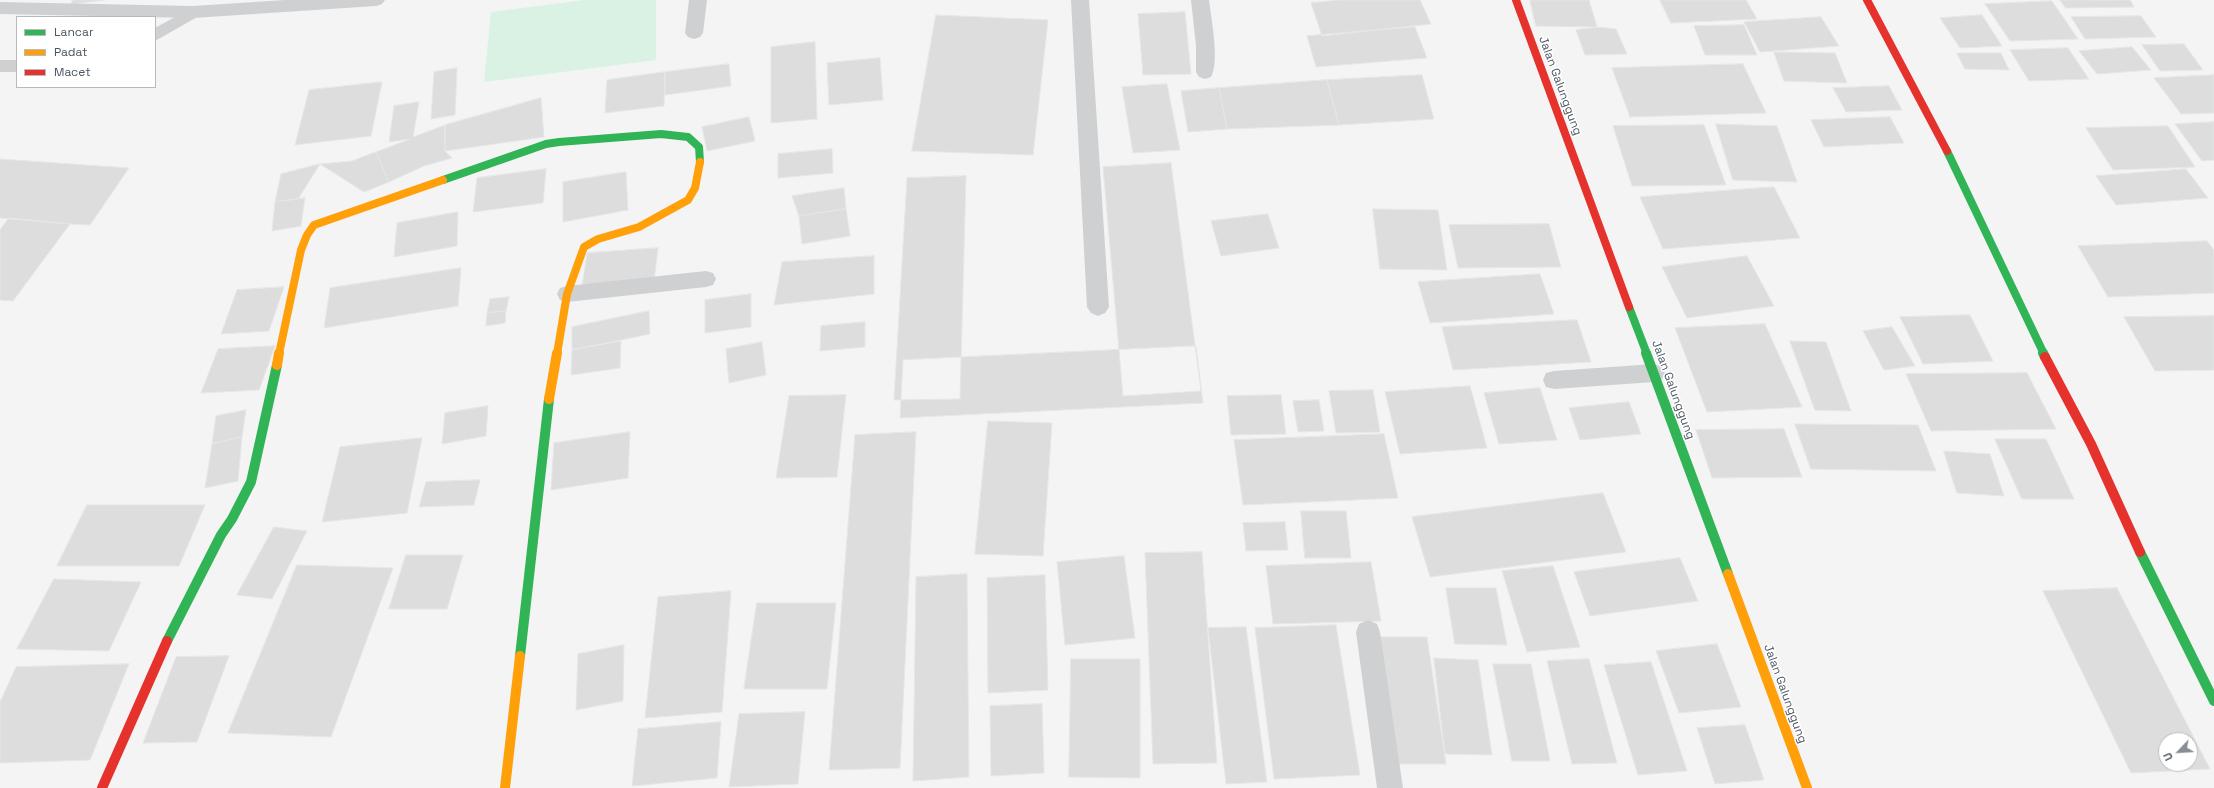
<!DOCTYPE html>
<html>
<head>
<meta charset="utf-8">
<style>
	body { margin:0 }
	#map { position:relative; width:2214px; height:788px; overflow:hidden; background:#f4f4f4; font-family:"Space Grotesk",sans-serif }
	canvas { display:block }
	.legend { position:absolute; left:16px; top:16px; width:140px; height:72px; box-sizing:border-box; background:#fff; border:1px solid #b7bbc0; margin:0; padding:5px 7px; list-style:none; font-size:12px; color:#4a5661 }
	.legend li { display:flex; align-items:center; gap:8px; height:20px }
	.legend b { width:20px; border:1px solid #b7bbc0 }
	.north { position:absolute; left:2158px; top:732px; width:40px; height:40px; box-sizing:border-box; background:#fff; border:1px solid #b7bbc0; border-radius:50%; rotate:245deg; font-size:11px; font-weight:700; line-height:16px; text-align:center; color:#4a5661 }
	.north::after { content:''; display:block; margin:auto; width:14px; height:18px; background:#868d94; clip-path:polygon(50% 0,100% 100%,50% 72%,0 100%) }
</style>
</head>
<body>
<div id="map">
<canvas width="2214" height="788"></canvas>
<ul class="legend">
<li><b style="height:5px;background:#30b455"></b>Lancar</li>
<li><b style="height:5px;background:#ff9f0a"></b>Padat</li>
<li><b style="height:5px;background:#e5322d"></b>Macet</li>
</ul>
<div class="north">U</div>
</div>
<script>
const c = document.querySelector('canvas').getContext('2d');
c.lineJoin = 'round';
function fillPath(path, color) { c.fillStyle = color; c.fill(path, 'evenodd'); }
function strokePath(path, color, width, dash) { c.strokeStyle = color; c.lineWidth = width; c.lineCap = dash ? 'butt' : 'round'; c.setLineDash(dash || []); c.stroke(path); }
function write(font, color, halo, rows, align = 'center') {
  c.font = font + ' "Space Grotesk",sans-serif'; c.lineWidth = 3; c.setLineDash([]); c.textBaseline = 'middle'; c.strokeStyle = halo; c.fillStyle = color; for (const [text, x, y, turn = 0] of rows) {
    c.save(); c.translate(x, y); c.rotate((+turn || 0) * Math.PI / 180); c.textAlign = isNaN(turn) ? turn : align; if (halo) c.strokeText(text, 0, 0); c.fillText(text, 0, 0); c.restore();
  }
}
fillPath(new Path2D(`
	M584 0H656V60L484 82 491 12Z`), '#d9f2e3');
const building = new Path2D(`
	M73 0H105L71 4Z
	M1339 0H1420L1431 24 1322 36 1311 3Z
	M1530 0H1589L1597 27 1536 26Z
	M1660 0H1746L1757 19 1671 23Z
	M2060 0H2130L2134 7 2066 8Z
	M2052 1 2078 39 2010 41 1985 4Z
	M1185 12 1191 74 1143 75 1138 14Z
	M936 15 1048 20 1033 155 912 151Z
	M1982 15 2002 46 1960 48 1940 18Z
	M2141 16 2156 37 2085 39 2071 17Z
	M1821 17 1839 46 1760 52 1744 22Z
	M1744 25 1757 55H1705L1694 26Z
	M1415 27 1427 58 1316 67 1307 36Z
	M1597 27 1616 29 1627 54 1585 55 1576 30Z
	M815 42 817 119 771 123V47Z
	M2184 44 2203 70 2160 71 2142 45Z
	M2132 47 2151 70 2097 74 2079 51Z
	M2068 48 2089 79 2029 81 2010 50Z
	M1774 52 1835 53 1847 83 1784 81Z
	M1957 53H2001L2009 70 1965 69Z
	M880 58 883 100 829 105 827 63Z
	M729 64 731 86 665 95V72Z
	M1743 64 1766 113 1630 117 1612 68Z
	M457 68 455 115 431 119 434 72Z
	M665 72 664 106 605 113 607 80Z
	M1422 75 1434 119 1339 125 1327 80Z
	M2214 75V113L2181 114 2154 78Z
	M1327 80 1339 125 1227 129 1219 88Z
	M382 82 371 136 295 145 309 90Z
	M1167 84 1180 150 1133 153 1122 87Z
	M1889 86 1902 110 1846 112 1833 88Z
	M1219 88 1227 129 1188 132 1181 91Z
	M541 98 544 137 445 151V125Z
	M419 102 413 137 445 125V151L452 158 424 166 389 182 376 152 410 139 389 142 394 106Z
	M749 117 755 141 707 151 702 127Z
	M1890 117 1904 143 1824 147 1811 120Z
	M2214 122V160L2202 161 2175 124Z
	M1716 124 1777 126 1797 182 1733 180Z
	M1704 125 1726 185 1632 186 1613 126Z
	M2168 126 2195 167 2113 170 2086 128Z
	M832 149 833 173 778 178V154Z
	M376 152 389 182 364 192 320 164 352 161Z
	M0 159 129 168 90 225 70 224 0 218Z
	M1171 163 1201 391 1123 396 1103 167Z
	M320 164 298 199 275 202 281 174Z
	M546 169 543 203 473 212 477 178Z
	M2186 169 2208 198 2116 205 2096 176Z
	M626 172 628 210 563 222V182Z
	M966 176 960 399 894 400 907 178Z
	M1774 187 1800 238 1663 249 1640 197Z
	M844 188 846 209 799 216 792 196Z
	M305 198 301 226 272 231 275 202Z
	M846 209 850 236 802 244 799 216Z
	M1373 209 1438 210 1447 270 1380 269Z
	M458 212 457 246 394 257 397 223Z
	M1268 214 1279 248 1221 256 1211 221Z
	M9 218 70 224 13 301 0 300V230Z
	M1549 224 1561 267 1458 268 1449 225Z
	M2207 241 2214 250V293L2108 297 2078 246Z
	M658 248 654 281 582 287 587 253Z
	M874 256V294L774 305 782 262Z
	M1747 256 1774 306 1687 318 1662 267Z
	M461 268 458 306 324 328 330 288Z
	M1540 274 1554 314 1430 323 1418 282Z
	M284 287 269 331 221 334 237 290Z
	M751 294V327L705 333V300Z
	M509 297 506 311 487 313 490 299Z
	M506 311 505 323 486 326 487 313Z
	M649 311 650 334 572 350V327Z
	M1970 315 1993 361 1923 364 1900 317Z
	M2214 316V370L2155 371 2124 317Z
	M1577 320 1591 362 1453 370 1442 327Z
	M865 322V347L820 351 821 326Z
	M1765 324 1802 407 1707 412 1675 328Z
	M1892 327 1915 366 1884 370 1863 331Z
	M621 341 620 368 571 375 572 350Z
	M1790 341 1826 342 1851 411 1815 410Z
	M762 342 766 375 729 383 726 349Z
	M275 346 259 390 201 393 218 349Z
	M1196 346 1203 403 900 418 903 360Z
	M2027 373 2056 429 1931 431 1906 374Z
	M1470 386 1487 448 1400 454 1385 392Z
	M1540 388 1557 440 1499 444 1484 393Z
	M1373 390 1380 432 1336 433 1329 391Z
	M846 395 837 477 776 478 789 396Z
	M1281 395 1286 434 1231 435 1227 396Z
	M1319 400 1324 431 1298 432 1293 401Z
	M1629 402 1641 434 1580 440 1569 408Z
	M488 406 486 436 442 444 445 413Z
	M246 410 242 437 212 444 216 416Z
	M988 421 1052 423 1043 556 975 554Z
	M1795 424 1918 425 1936 471 1811 469Z
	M1784 429 1802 477 1712 478 1696 430Z
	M630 432 628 478 551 490 554 443Z
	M916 432 900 768 829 770 855 435Z
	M1384 434 1398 498 1243 505 1234 440Z
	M242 437 238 481 205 488 212 444Z
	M422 438 407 513 322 522 340 447Z
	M1995 439H2046L2074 499H2022Z
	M1944 451 1990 454 2004 496 1957 493Z
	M480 480 474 505 419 507 426 482Z
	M1603 493 1626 552 1430 577 1412 517Z
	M87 505H205L179 566H57Z
	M1301 511H1346L1351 558H1305Z
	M1285 522 1288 550 1246 551 1243 523Z
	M274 527 307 531 272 599 237 595Z
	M1202 552 1217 763 1153 764 1145 553Z
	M406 555H463L447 609H389Z
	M1124 556 1135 638 1065 645 1057 562Z
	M1680 558 1698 601 1590 616 1574 572Z
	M1371 562 1381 621 1273 624 1266 566Z
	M297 565 393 568 331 737 228 733Z
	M1553 566 1580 647 1527 652 1502 571Z
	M967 574 969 777 913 781 916 577Z
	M1045 575 1048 690 988 693 987 578Z
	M54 579 141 582 109 651 17 649Z
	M1446 588H1496L1507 645 1455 644Z
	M2117 588 2210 769 2131 773 2043 591ZM2166 740H2190V764H2166Z
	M731 591 722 712 645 718 658 597Z
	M757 603H836L827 689H744Z
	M1336 625 1360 775 1274 779 1255 628Z
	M1246 627 1267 782 1226 784 1208 628Z
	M1379 637H1427L1446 764H1395Z
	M1717 644 1741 707 1679 713 1656 651Z
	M624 645 623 701 576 710 578 654Z
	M229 656 197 742 143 743 176 657Z
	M1434 658 1478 660 1492 755 1445 754Z
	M1071 659H1140V778L1069 777Z
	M1589 659 1617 763 1572 764 1547 661Z
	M1651 662 1687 771 1638 775 1604 665Z
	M129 664 90 760 0 763V702L16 667Z
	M1493 664H1531L1550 761H1512Z
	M1042 704 1044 773 991 776 990 706Z
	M805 712 798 784 729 787 739 714Z
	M721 722 717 778 632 786 638 729Z
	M1745 725 1764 780 1715 784 1697 728Z`);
fillPath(building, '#ddddde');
strokePath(building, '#e5e6e7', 1);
fillPath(new Path2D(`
	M193 7 199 8 201 12 199 16 155 41V28Z
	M0 60H17V72H0Z`), '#ced0d2');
fillPath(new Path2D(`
	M285 0H385L382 4 376 6 193 18 0 14V2L193 6Z
	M689 0H707L703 33 700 37 694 39 688 37 685 33Z
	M1071 0H1089L1109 307 1105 313 1098 316 1091 313 1087 307Z
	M1191 0H1209C1211 18 1220 62 1211 77L1205 79 1199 77 1196 72V46Z
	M706 271 713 273 716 279 713 285 706 287 567 302 560 300 557 294 560 288 567 286Z
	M1654 364 1662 367 1665 373 1662 379 1654 382 1554 389 1546 387 1543 380 1546 373 1554 371Z
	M1368 620 1377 624 1380 632 1403 788H1377L1356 632 1359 624Z`), '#ced0d2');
strokePath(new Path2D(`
	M1947 151 2044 354
	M443 180 546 144 559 142 661 134 688 137 699 147 700 162
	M1629 307 1647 354`), '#30b455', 8);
strokePath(new Path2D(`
	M1646 353 1728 574
	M2043 353 2045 357
	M2140 552 2214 701
	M167 641 221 535 232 519 251 482 277 365
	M520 656 549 399`), '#30b455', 10);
strokePath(new Path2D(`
	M279 354 301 250 307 235 314 225 443 180
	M557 354 567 294 584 247 598 239 639 227 688 200 695 188 700 162`), '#ff9f0a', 8);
strokePath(new Path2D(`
	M277 365 279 353
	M549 399 557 353
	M1728 574 1807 788
	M505 788 520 656`), '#ff9f0a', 10);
strokePath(new Path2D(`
	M1516 0 1629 307
	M1867 0 1947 151`), '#e5322d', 8);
strokePath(new Path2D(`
	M2045 357 2091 444 2140 552
	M102 788 167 641`), '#e5322d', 10);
write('12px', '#4a5661', '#fff', [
	["Jalan Galunggung",1560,86,70],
	["Jalan Galunggung",1673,390,70],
	["Jalan Galunggung",1785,694,70]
]);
</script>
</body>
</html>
